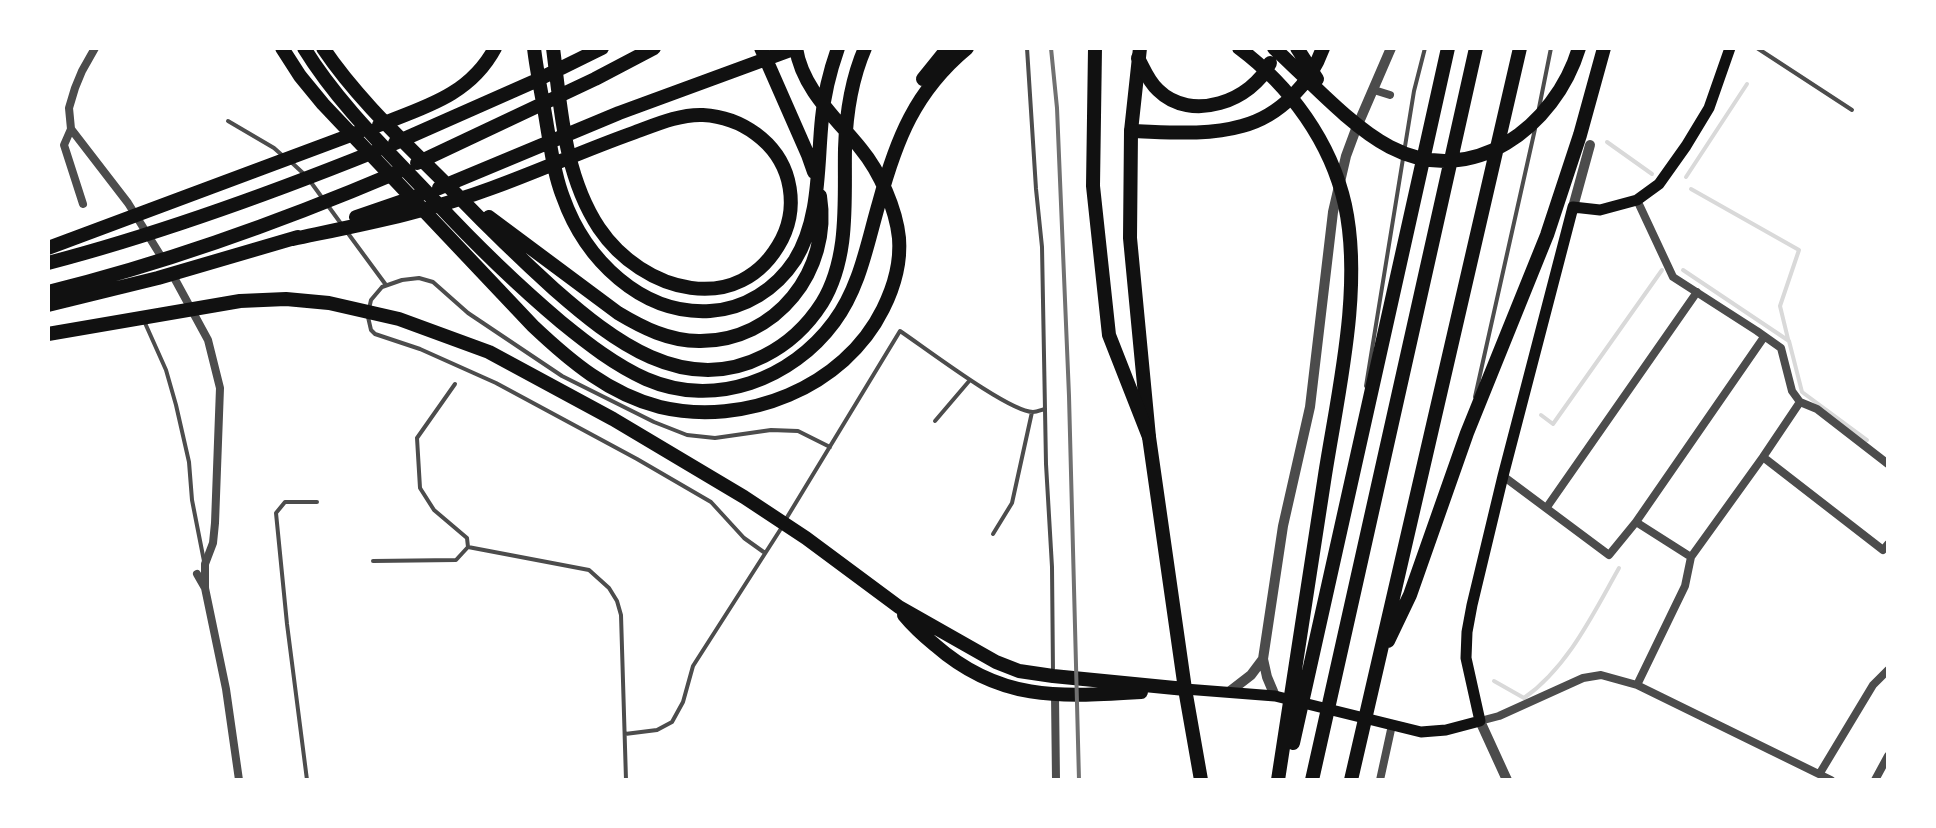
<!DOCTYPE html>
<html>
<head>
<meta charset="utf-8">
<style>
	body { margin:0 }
	#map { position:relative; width:1936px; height:828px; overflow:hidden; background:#fff; font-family:Ubuntu,sans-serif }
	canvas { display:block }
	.frame { position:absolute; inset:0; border:50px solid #fff; pointer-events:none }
</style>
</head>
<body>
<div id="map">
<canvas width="1936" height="828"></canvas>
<div class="frame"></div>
</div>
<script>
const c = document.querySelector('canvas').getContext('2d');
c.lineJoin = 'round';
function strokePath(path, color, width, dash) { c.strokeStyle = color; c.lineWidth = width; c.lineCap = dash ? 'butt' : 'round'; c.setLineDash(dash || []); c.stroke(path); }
strokePath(new Path2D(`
	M1607 142 1652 174
	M1686 177 1747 84
	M1691 189 1799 250 1780 306 1788 339
	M1683 270 1789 341 1802 392 1867 440
	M1541 415 1553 424 1662 270
	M1494 681 1524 698C1568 667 1593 614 1619 568`), '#d9d9d9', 4);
strokePath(new Path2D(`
	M1027 48 1036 189 1042 247 1046 464 1052 567 1053 673
	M1757 48 1852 110
	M1539 108 1551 48
	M228 121 274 148 283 156
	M290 161 304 174
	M310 181 342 225
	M347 232 386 285
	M369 309 371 300 382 287 402 280 419 278 433 282 468 313 562 376 654 422 687 435 715 438 771 430 798 431 830 447
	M368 317 371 330 375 334 420 349 496 383 637 459 711 502 744 538 765 553
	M145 323 166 370 176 405 189 462 192 500 204 561
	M1366 386 1414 91 1425 48
	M1475 397 1535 129
	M935 421 970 380
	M786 519 900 331C924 347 1009 412 1033 412 1037 412 1041 410 1045 409
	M993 534 1012 503 1032 412
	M468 547 589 570 609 588 617 601 621 615 626 780
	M373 561 456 560 468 547 467 538 434 510 420 488 417 438 455 384
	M625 734 657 730 672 722 683 702 693 666 782 527
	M307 780 287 624 276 513 285 502H317`), '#4c4c4c', 4);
strokePath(new Path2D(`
	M95 48 82 71 75 88 69 108 71 129 128 203 164 261
	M1374 90 1390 95
	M71 129 64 145 83 204
	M1637 200 1673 277 1757 331 1781 348 1792 391 1800 402 1817 409 1888 464
	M171 272 208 340 220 388 215 523 213 543 205 564V588L226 689 239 780
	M1763 457 1883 550 1888 544
	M1503 476 1609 555 1636 522 1691 557 1763 457 1800 402
	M1547 507 1697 292
	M1636 522 1764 337
	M197 574 205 588
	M1637 685 1685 586 1691 557
	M1055 695 1056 780
	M1480 721 1499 716 1583 678 1601 675 1637 685 1831 780
	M1820 773 1873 685 1888 670
	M1380 780 1392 725
	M1875 780 1888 756`), '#4c4c4c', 8);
strokePath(new Path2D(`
	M1573 207 1590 145
	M1229 692 1251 675 1263 659
	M1275 696 1267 677 1263 659 1283 526 1310 407 1333 212 1346 156 1356 129 1391 48
	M1480 721 1507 780`), '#4c4c4c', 10);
strokePath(new Path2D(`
	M1185 689 1275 696 1421 732 1446 730 1480 721 1466 658 1467 632 1472 605 1503 476 1573 207 1600 210 1637 200 1659 184 1686 146 1709 108 1730 48`), '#111', 11);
strokePath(new Path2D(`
	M1140 48 1131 131 1130 238 1149 437 1185 689 1201 780
	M48 334 240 301 286 299 329 303 399 319 489 352 613 419 744 497 806 538 899 607 996 662 1019 671 1053 676 1185 689
	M904 615C913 626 924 636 935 645 1000 702 1061 697 1141 692`), '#111', 14);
strokePath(new Path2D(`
	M282 48 300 76 323 104 533 326C570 361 609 394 660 407 744 427 844 388 883 309 894 287 901 263 899 238 896 209 880 172 861 149 837 119 802 89 796 48
	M304 48C339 105 389 152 434 200 474 243 516 284 561 322 588 344 615 365 646 379 715 409 792 379 834 322 860 287 867 244 879 203 896 140 915 91 967 48
	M323 48C360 103 412 149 458 196 489 228 521 259 554 289 612 340 684 397 764 356 788 344 808 325 822 303 850 257 844 200 845 149 846 115 852 78 865 48
	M534 48C537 74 543 100 547 126 551 149 554 174 563 197 585 259 641 315 710 311 745 309 776 289 795 260 821 218 817 165 822 118 824 94 830 71 838 48
	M761 48 808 155 814 172
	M1095 48 1093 186 1109 335 1149 437
	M1239 48C1290 86 1331 142 1345 205 1363 288 1338 392 1325 475 1309 577 1294 678 1278 780
	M1274 48C1308 79 1350 126 1390 147 1472 190 1555 127 1579 48
	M1297 48 1317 79
	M1138 58C1144 69 1148 81 1158 90 1191 123 1252 101 1270 63
	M923 79 948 48
	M379 125C425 107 470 95 495 48
	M1131 131C1167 132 1207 136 1242 126 1280 116 1310 84 1323 48
	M395 143 533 82 602 48
	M417 163 595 79 654 48
	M439 188 619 113 796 48
	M356 217 420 195
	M489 217 618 313C643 328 669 341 699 341 776 342 832 270 820 196
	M293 239C359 225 428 212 492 188 539 171 585 150 633 133 655 125 679 114 703 115 741 117 778 142 788 180 793 200 791 221 782 239 740 320 642 292 599 228 564 175 561 109 553 48
	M48 248 359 132
	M48 263C159 234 269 194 376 151
	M48 292C167 263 285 220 398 172
	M48 305 158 278 298 237
	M1388 641 1410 595 1467 433 1547 235 1580 135 1604 48
	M1293 743 1448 48
	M1312 780 1476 48
	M1351 780 1520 48`), '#111', 14);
strokePath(new Path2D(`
	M1051 48 1057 108 1069 396 1079 780`), '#707070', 4);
</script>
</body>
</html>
